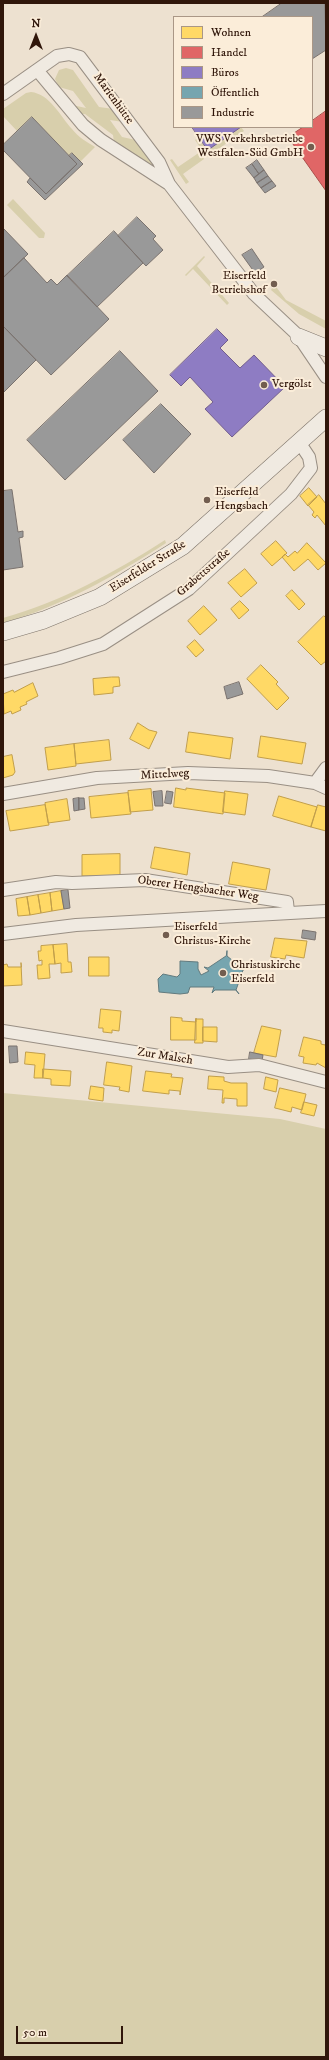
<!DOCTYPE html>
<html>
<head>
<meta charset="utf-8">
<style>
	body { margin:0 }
	#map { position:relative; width:329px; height:2060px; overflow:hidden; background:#ede1d0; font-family:"IM FELL DW Pica",serif }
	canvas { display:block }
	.frame { position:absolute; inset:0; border:4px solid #30160a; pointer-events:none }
	.legend { position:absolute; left:173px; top:16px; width:140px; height:112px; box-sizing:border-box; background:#fbedd9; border:1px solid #aa9786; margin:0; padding:5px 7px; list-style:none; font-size:12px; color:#30160a }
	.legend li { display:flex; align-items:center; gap:8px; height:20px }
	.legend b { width:20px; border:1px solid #aa9786 }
	.north { position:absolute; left:16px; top:16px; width:40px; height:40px; -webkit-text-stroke:3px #fbedd9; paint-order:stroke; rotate:0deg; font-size:11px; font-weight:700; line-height:16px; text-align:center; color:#30160a }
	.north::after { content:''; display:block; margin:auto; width:14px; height:18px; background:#30160a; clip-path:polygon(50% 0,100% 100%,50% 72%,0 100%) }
	.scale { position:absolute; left:16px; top:2026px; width:107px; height:18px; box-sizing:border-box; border:2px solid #30160a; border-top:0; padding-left:5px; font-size:12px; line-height:14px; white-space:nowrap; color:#30160a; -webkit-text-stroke:3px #fbedd9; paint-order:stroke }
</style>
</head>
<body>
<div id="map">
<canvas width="329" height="2060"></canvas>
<div class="frame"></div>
<ul class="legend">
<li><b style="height:11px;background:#ffd966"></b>Wohnen</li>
<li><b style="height:11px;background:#e06666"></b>Handel</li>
<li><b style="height:11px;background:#8e7cc3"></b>Büros</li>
<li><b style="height:11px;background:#76a5af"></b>Öffentlich</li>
<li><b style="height:11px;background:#999"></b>Industrie</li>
</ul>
<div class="north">N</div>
<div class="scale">50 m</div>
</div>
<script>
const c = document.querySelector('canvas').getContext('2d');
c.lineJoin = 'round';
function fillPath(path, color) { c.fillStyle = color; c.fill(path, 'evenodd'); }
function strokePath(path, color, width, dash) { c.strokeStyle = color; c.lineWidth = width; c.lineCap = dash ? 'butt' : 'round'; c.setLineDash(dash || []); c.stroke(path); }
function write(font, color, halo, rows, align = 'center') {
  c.font = font + ' "IM FELL DW Pica",serif'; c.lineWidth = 4; c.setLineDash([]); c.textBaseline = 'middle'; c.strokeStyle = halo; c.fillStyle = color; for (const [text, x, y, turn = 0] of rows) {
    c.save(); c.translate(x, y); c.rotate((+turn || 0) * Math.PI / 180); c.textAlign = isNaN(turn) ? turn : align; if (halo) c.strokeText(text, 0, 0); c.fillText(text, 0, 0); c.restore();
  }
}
fillPath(new Path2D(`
	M66 68 73 70 99 107 114 109 123 122 110 120 122 137 136 140 155 167 114 142 113 135 85 114H78L72 105 86 108 73 91 59 87 55 79 59 70Z
	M31 92C50 94 60 116 72 129 78 137 87 142 95 147L80 162 72 153 69 156 32 117 17 131 3 116V109L26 93Z
	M241 127 244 131 207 157 195 140 199 137 208 150Z
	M200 152 204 159 183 174 189 182 186 184 170 160 172 159 178 167Z
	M13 199 45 233 44 238H39L7 205Z
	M204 256 205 257 197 266 229 303 227 305 193 269 186 276 185 275Z
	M274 284 286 300 326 321V329L299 314 271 290Z
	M165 540 166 543C115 576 62 606 3 623V618C61 602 115 572 165 540Z
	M3 1093 280 1119 326 1129V2057H3Z`), '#d8cfac');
const homes = new Path2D(`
	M309 488 317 497 308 506 300 496Z
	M319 495 326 504V526L317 515 315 518 312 515 314 512 308 505Z
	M276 541 287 553 272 566 261 554Z
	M307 543 326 563 318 570 308 559 294 571 282 557 285 554 288 557 295 551 297 553Z
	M245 569 257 583 241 597 228 583Z
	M292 590 305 604 299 610 286 596Z
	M240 601 249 610 239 619 231 609Z
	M204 606 217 620 200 635 188 621Z
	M324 616 326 618V661L321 665 298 642Z
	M195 640 204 650 196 657 187 647Z
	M261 665 278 682 276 684 289 698 277 710 247 679Z
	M112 677H119L120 686 113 687V693L94 695 93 679Z
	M33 683 38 696 26 702 27 704 20 707 21 710 12 714 11 711 4 714 3 694 13 690 14 692Z
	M138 723 149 730 157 732 149 749 130 739Z
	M189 732 233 738 230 759 186 752Z
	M261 736 306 743 302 764 258 757Z
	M109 740 111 760 76 764 74 744Z
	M74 744 76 766 48 770 45 748Z
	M12 755 15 772 13 775 3 778V757Z
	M176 788 186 790V788L225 793 223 814 174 807Z
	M151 789 153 810 130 812 128 791Z
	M225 791 248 794 245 815 223 812Z
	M128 793 131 814 91 818 89 797Z
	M279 796 317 807 311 827 273 816Z
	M67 799 70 820 48 823 45 803Z
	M45 805 49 825 10 831 6 811Z
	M318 805 326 807V831L311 827Z
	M155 847 190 853 187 875 151 868Z
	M120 854V876H82V855Z
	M233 862 270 869 266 890 229 884Z
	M61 891 64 909 52 911 50 893Z
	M50 893 52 911 41 913 38 895Z
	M38 895 41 913 30 915 27 897Z
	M27 897 30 915 18 916 16 899Z
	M275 938 307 941 304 958 286 955 285 959 271 957Z
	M67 944 68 962H71L72 972 61 973V963L55 964 53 945Z
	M53 945 55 964H49L50 978 38 979 37 965H42V960L39 961 38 951H41V946Z
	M89 957H109V976H89Z
	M21 963 22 985 3 986V965L7 964 8 967H21Z
	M101 1009 121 1011 119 1031 112 1030V1033L103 1032V1028H99Z
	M171 1017 182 1018V1021L196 1022V1018V1040H171Z
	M196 1019H203V1043H195Z
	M262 1026 281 1030 276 1057 254 1053Z
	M203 1027H217V1042L203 1041Z
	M304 1037 321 1041V1044L325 1045 326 1042V1068L317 1063 316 1065 303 1063 304 1057 299 1056Z
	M26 1052 45 1054 43 1078H34L35 1065 25 1064Z
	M107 1062 132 1066 129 1092 119 1090 120 1087 104 1085Z
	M43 1069 71 1071 70 1086 51 1085V1079L43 1078Z
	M146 1071 172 1074 171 1077 183 1078 180 1095V1091L169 1090V1094L143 1091Z
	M209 1076 224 1077V1081L231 1083H247V1106H237V1099L224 1098V1103H222L223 1090 208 1089Z
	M266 1077 278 1080 276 1092 264 1089Z
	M91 1086 104 1088 103 1101 89 1099Z
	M280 1088 306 1094 302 1110 292 1107 291 1112 275 1108Z
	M304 1102 317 1105 314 1116 301 1113Z`);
fillPath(homes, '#ffd966');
strokePath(homes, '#c19e4a', 1);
const shops = new Path2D(`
	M326 111V191L288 137 303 127H312V121Z`);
fillPath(shops, '#e06666');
strokePath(shops, '#ab4e4a', 1);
const offices = new Path2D(`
	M192 127H241L208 150Z
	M217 329 228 340 220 348 240 368 254 355 285 387 232 437 205 409 213 402 190 377 181 386 170 375Z`);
fillPath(offices, '#8e7cc3');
strokePath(offices, '#725d8c', 1);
const public = new Path2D(`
	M227 951V956L243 969 248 968 243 970 236 990 239 994 236 990H215L212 993 214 987H190L188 993 180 994 159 992 158 979 163 974 177 977 180 974V961L198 962V969L201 975 209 971 204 967 208 968 226 956Z`);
fillPath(public, '#76a5af');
strokePath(public, '#617a7e', 1);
const industry = new Path2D(`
	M282 3H325L326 50 312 59V17H262Z
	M32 117 77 164 46 194 3 150V145Z
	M72 153 83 164 45 200 27 182 30 178 46 194 77 164 69 156Z
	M257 160 264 170 259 174 252 164Z
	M252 164 259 174 254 178 246 168Z
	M264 170 268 176 257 183 254 178Z
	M268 176 272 181 261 188 257 183Z
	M272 181 276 186 265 193 261 188Z
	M137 217 156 236 153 239 163 250 146 266 118 236Z
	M3 228 28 254 3 278Z
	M114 231 143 263 97 307 67 276Z
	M252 249 264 267 255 273 242 255Z
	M24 258 47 283 51 279 57 285 67 275 109 319 51 375 3 326V278Z
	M3 326 36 360 3 393Z
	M120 351 158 391 65 480 27 440Z
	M161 404 191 434 154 473 123 440Z
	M12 490 18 532 23 531V537L19 538 23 567 3 570V491Z
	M239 682 243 694 227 699 224 687Z
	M162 791 163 806H155L153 792Z
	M167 791 173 792 171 804 165 803Z
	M79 798V810L74 811 73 799Z
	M79 798H84L85 809 79 810Z
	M68 890 70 908 64 909 61 891Z
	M303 930 316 932 315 940 302 938Z
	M9 1046H17L18 1062 10 1063Z
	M250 1052 263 1055 262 1061 249 1059Z`);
fillPath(industry, '#999');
strokePath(industry, '#7a726e', 1);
const street = new Path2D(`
	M37 70 83 125 101 140 169 184
	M3 94 57 56 69 54 80 57 159 162 169 184 254 294 305 342
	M299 337 326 377
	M3 672 59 658 103 644 189 589 291 494 311 468 309 457 299 442
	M315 783 326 768
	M3 794 97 778 188 773 268 776 315 783 326 788
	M3 890 56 882 72 883 145 880 287 902 288 912
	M3 934 76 925 326 911
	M3 1031 228 1067 259 1065 326 1082`);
const secondary = new Path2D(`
	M299 337 326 348
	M3 632 44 620 100 597 183 546 326 418`);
strokePath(street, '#998f84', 14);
strokePath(secondary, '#7e746a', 18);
strokePath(street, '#f0eae1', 12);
strokePath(secondary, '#f0eae1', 17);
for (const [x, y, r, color] of [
	[311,147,4,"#725d4f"],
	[274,284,4,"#725d4f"],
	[264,385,4,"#725d4f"],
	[207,500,4,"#725d4f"],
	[166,935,4,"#725d4f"],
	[223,973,4,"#725d4f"]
]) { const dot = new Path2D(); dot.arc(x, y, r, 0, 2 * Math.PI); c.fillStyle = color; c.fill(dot); strokePath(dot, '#fbedd9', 1.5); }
write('12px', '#30160a', '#fbedd9', [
	["Marienhütte",113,99,54],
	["Eiserfelder Straße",148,567,-32],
	["Grabettstraße",204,573,-41],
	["Mittelweg",165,775,-3],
	["Oberer Hengsbacher Weg",198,889,8],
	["Zur Malsch",165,1057,9]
]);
write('12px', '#30160a', '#fbedd9', [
	["VWS Verkehrsbetriebe",303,140,"right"],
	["Westfalen-Süd GmbH",303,154,"right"],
	["Eiserfeld",266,277,"right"],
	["Betriebshof",266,291,"right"],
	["Vergölst",272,385],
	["Eiserfeld",215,493],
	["Hengsbach",215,507],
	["Eiserfeld",174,928],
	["Christus-Kirche",174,942],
	["Christuskirche",231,966],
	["Eiserfeld",231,980]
], 'left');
</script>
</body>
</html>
